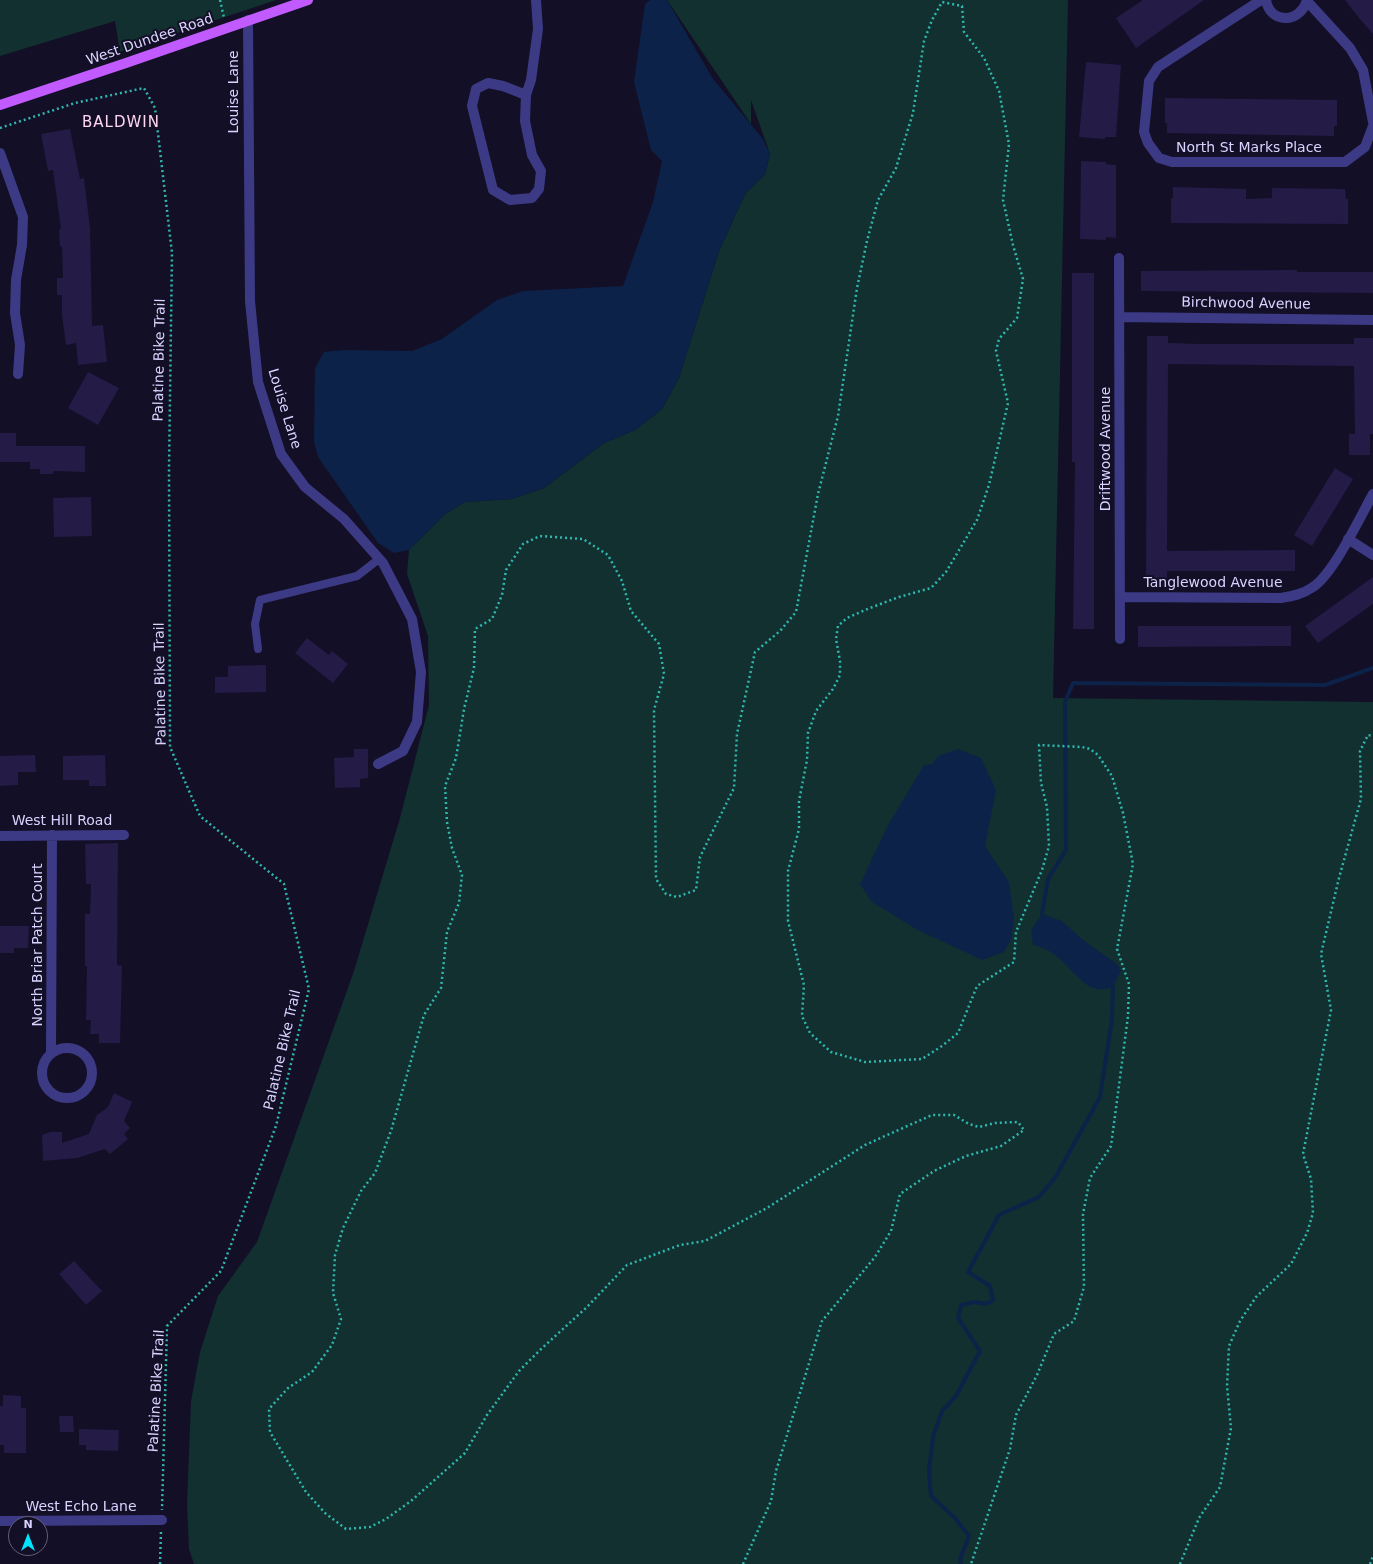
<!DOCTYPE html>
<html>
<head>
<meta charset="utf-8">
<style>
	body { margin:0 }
	#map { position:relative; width:1373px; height:1564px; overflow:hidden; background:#130f26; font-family:"DejaVu Sans",sans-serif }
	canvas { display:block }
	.north { position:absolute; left:8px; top:1516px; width:40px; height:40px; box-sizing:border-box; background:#130f26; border:1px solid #625e7d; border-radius:50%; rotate:0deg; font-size:11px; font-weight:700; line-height:16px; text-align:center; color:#d9d4ff }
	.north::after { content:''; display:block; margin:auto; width:14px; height:18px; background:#00e5ff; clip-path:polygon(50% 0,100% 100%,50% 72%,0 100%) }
</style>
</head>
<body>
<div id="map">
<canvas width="1373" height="1564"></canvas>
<div class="north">N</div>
</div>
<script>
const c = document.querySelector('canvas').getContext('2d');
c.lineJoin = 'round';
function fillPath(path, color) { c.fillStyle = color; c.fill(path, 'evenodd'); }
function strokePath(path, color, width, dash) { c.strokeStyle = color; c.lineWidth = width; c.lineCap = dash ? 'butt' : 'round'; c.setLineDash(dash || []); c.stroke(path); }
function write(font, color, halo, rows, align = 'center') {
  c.font = font + ' "DejaVu Sans",sans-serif'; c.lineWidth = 4; c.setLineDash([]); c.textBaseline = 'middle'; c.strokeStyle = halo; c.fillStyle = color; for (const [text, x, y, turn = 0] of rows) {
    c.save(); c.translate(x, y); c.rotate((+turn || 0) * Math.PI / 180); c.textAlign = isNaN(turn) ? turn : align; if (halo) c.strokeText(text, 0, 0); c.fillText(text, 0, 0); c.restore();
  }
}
fillPath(new Path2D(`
	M0 0H276L120 52 115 21 0 56Z
	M667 0H1068L1053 698 1373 702V1564H194L189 1549 187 1504 191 1401 200 1352 218 1296 257 1242 354 971 400 818 429 705 428 636 407 574 409 550 445 514 465 502 512 499 544 488 604 443 635 430 662 409 679 378 719 251 745 194 765 174 770 154 751 100V124Z`), '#12302f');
fillPath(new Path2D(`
	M650 0H667L713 79 763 139 770 154 765 174 745 194 719 251 679 378 662 409 635 430 604 443 544 488 512 499 465 502 445 514 409 550 394 553 378 543 318 457 314 442 315 368 324 352 344 350 412 351 442 339 497 300 523 291 623 286 653 202 662 161 651 150 634 82 645 4Z
	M958 749 981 758 996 790 985 846 1009 882 1014 919 1011 940 1004 952 982 960 916 929 872 902 860 884 888 825 924 765 932 764 938 756Z
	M1042 914 1062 921 1083 940 1117 964 1121 971 1113 987C1109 988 1102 990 1097 989 1077 986 1062 949 1033 945L1031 930Z`), '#0c2248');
strokePath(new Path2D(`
	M1042 914 1048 879 1066 850 1065 702 1073 683 1325 685 1373 668
	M961 1564 960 1559 969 1536 954 1517 931 1496 929 1471 933 1437 942 1411 956 1396 980 1351 958 1318 961 1305 974 1302 986 1304 993 1300 990 1286 968 1272 999 1215 1039 1197 1055 1178 1100 1097 1112 1019 1113 987`), '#0c2248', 4);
fillPath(new Path2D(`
	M1143 0H1204L1136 48 1116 18Z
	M1345 0H1373V34L1359 18Z
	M1086 62 1121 65 1116 137H1105V139L1079 137Z
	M1165 98 1337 100V126H1334V136L1167 133V123H1165Z
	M70 129 80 179 84 178 90 228 92 326 103 325 107 362 78 365 76 343 66 345 62 315V295H57V278H63L62 246H60L59 229H61L53 170 48 171 41 134Z
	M1081 161 1106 162V164L1116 165V238L1106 237V240L1080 239Z
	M1173 187 1246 189V199L1272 198V188L1345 189 1346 199H1348V224L1171 223V198H1173Z
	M1297 270V272H1373V293L1141 291V271Z
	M1072 273H1094V629H1073L1075 462H1072Z
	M1147 336H1168V343L1201 344H1354V338H1373V434H1370V455H1349V434H1355L1354 366 1168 364 1167 551 1295 550V571H1167V579H1146Z
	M88 372 119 388 98 425 68 408Z
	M0 433H16V446H85V472L54 471 53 474H40V469H30V462H0Z
	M1335 468 1353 479 1312 546 1294 535Z
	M91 497 92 536 54 537 53 498Z
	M1373 577V604L1318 643 1305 626Z
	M1138 626H1291V646L1138 647Z
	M307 638 329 655 332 651 348 664 333 683 295 653Z
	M266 665V692L215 693V677H228V666Z
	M354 749H368V778L360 779V787L335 788 334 758 354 757Z
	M35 755 36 772H18V785L0 786V756Z
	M105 755 106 786H89V780H63V756Z
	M118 843 117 965 122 966 120 1043H99V1034H90L91 1020H86L87 966H85V914H90L91 884H86L85 844Z
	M0 926H29L28 948H14V953H0Z
	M114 1093 132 1102 124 1121 130 1128 124 1134 128 1139 110 1154 105 1149 77 1158 43 1161 42 1135 50 1132H62V1143L89 1134 97 1115 108 1107Z
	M74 1261 102 1291 86 1305 59 1274Z
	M3 1395 21 1396V1408H26V1453H4V1445H0V1406H3Z
	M59 1416H73L74 1432H60Z
	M79 1429 119 1430 118 1451 86 1450V1445H79Z`), '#241b47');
strokePath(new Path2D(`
	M220 0 224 18
	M0 128 75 103 144 88 155 108 172 253 169 469 170 747 200 816 284 884 309 989 276 1126 221 1271 167 1326 162 1510
	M160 1564 161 1531
	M743 1564 771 1501 776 1471 822 1321 875 1257 891 1231 900 1194 934 1171 966 1156 1001 1146 1024 1130 1018 1122 995 1123 979 1127 969 1124 954 1115H932L865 1145 767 1208 705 1241 680 1245 627 1265 587 1307 540 1350 519 1371 487 1415 465 1453 411 1501 386 1519 370 1527 346 1529 325 1513 306 1492 270 1432 269 1409 288 1388 312 1372 332 1345 341 1319 333 1293 335 1255 343 1228 361 1191 375 1173 391 1131 424 1015 441 988 447 932 459 903 462 875 452 848 447 822 445 786 456 758 464 709 474 668 475 629 492 619 502 595 506 570 523 544 540 536 583 539 608 555 622 581 631 611 659 644 664 674 654 710 656 879 666 894 677 897 696 890 700 857 734 788 737 734 755 652 780 631 796 612 818 494 838 416 857 288 867 241 878 200 896 168 913 113 924 41 932 20 942 2 962 6 964 32 984 58 999 91 1009 144 1003 200 1013 245 1023 279 1017 318 999 339 996 351 1008 403 989 485 977 520 946 572 931 588 899 597 870 608 847 618 838 626 836 639 840 661V675L833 689 816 711 808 733 807 760 799 801V829L788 871V921L804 985 802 1016 810 1033 831 1052 865 1062 922 1059 942 1046 958 1033 977 986 1014 962 1016 932 1042 870 1049 846 1047 807 1041 783 1039 745 1082 747 1090 749 1098 755 1112 776 1123 813 1133 864 1117 949 1129 984 1128 1016 1118 1093 1111 1146 1090 1178 1083 1214 1084 1287 1074 1321 1054 1334 1037 1375 1016 1415 1010 1449 971 1564
	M1180 1564 1199 1518 1220 1487 1231 1428 1227 1386 1229 1346 1240 1321 1256 1297 1291 1264 1307 1233 1313 1213 1311 1179 1303 1154 1331 1010 1321 954 1339 878 1361 799 1360 751 1368 735 1373 736
	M1370 1564 1373 1556`), '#2fb8b0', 2.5, [2, 3]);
strokePath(new Path2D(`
	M258 649 255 624 260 600 357 576 379 559`), '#3d3a85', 8);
strokePath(new Path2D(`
	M1261 0 1158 67 1149 81 1144 132 1148 143 1159 158 1172 162H1345L1365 147 1373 126
	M1266 0C1270 25 1301 23 1307 0
	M1307 1 1350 48 1363 70 1373 122
	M248 20 250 301 258 382 281 454 305 487 344 519 383 563 412 619 421 672 417 722 403 751 378 764
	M526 95 503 86 488 83 476 89 472 106 493 190 510 200 532 198 539 189 541 171 532 155 525 121 526 95 531 80 538 29 536 0
	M0 153 23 217 22 245 16 280 15 313 20 345 18 374
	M1119 258 1120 639
	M1119 317 1373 320
	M1348 539 1373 555
	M1120 597 1281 598C1293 596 1303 594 1313 587 1334 573 1360 517 1373 494
	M0 836 124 835
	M42 1073a25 25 0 1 1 50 0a25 25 0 1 1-50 0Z
	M51 1054 52 835
	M0 1521 162 1520`), '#3d3a85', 10);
strokePath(new Path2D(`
	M0 105 126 63 308 0`), '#c25bff', 10);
write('14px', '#d9d4ff', '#130f26', [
	["West Dundee Road",150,40,-19],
	["Louise Lane",234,92,-90],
	["North St Marks Place",1249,148],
	["Birchwood Avenue",1246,304,1],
	["Palatine Bike Trail",160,360,-89],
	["Louise Lane",284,409,73],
	["Driftwood Avenue",1106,449,-90],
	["Tanglewood Avenue",1213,583],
	["Palatine Bike Trail",161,684,-91],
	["West Hill Road",62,821],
	["North Briar Patch Court",38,945,-90],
	["Palatine Bike Trail",283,1050,-77],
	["Palatine Bike Trail",157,1391,-87],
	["West Echo Lane",81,1507]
]);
c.letterSpacing = '1px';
write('15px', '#ffd6f0', '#130f26', [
	["BALDWIN",121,123]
]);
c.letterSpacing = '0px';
</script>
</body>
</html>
